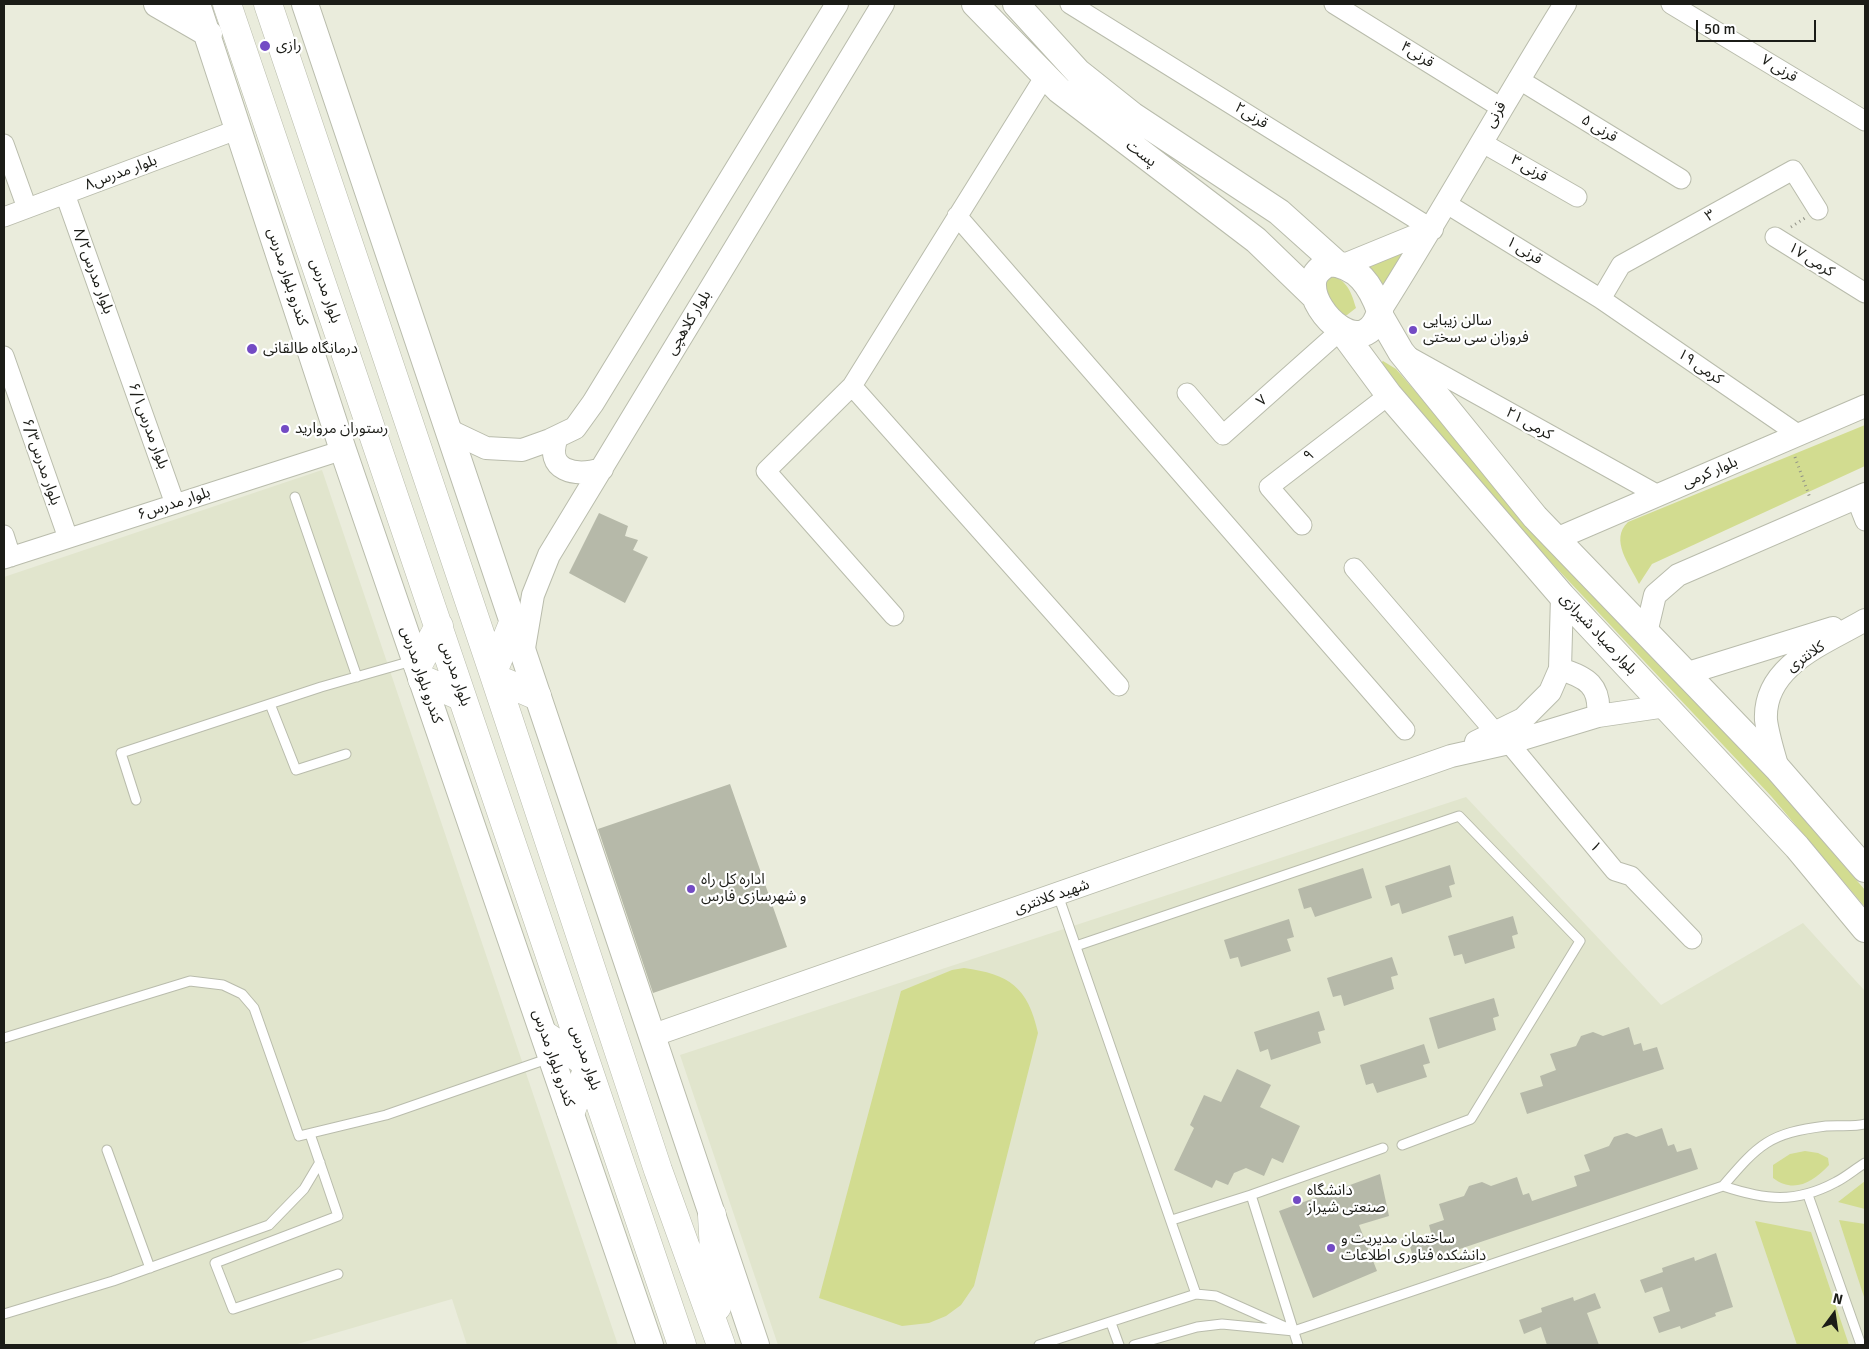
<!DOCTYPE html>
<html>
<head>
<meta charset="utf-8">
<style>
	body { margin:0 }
	#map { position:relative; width:1869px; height:1349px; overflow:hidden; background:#eaecdc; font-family:Signika,sans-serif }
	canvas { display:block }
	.frame { position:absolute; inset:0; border:5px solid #1b1c17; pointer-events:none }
	.north { position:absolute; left:1809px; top:1289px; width:50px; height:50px; -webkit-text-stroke:4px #fff; paint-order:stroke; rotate:14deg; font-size:14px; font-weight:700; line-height:20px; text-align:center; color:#1b1c17 }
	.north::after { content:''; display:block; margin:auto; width:18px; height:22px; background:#1b1c17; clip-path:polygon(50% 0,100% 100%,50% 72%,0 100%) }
	.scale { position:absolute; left:1696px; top:20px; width:120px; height:22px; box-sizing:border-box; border:2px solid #1b1c17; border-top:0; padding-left:6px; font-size:15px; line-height:18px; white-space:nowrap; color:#1b1c17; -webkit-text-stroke:4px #fff; paint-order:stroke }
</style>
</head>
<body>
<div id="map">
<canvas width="1869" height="1349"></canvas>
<div class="frame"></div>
<div class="north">N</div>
<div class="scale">50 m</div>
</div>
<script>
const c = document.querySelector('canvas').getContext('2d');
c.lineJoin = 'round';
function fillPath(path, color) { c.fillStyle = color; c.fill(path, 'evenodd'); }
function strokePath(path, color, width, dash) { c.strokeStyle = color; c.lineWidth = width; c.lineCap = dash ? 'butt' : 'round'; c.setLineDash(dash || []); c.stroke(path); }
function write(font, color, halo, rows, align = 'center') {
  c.font = font + ' Signika,"Noto Sans Arabic",sans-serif'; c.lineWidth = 4.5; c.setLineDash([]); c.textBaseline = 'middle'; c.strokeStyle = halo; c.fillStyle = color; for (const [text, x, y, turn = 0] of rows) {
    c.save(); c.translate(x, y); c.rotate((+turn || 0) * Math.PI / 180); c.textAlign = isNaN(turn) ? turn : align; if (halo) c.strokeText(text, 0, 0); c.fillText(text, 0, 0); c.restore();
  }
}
fillPath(new Path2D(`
	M322 470 618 1345H467L452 1299 294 1345H4V577Z
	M1466 797 1661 1005 1803 923 1865 991V1345H778L680 1055Z`), '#e1e5cd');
fillPath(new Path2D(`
	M1420 241 1380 290 1365 265Z
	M1325 272C1346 280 1350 287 1356 308L1347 315H1341L1317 280Z
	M1383 361 1396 369 1524 517 1732 736 1865 890V907L1771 796 1454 459 1377 366Z
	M1865 425V466L1652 564 1639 584C1630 565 1609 540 1628 522Z
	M964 968C1009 974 1028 987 1038 1033L974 1286 961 1305 946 1316 929 1323 902 1326 819 1298 901 991 952 970Z
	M1805 1151 1818 1153 1828 1158 1829 1165C1813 1182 1794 1194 1773 1178V1165L1790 1154Z
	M1865 1181V1209L1838 1202Z
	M1839 1220 1865 1224V1300Z
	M1755 1221 1811 1232 1849 1345H1797Z`), '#d2dc90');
fillPath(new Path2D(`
	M599 513 628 526 625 536 638 540 633 550 648 557 625 603 569 573Z
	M730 784 787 947 653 993 598 829Z
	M1450 865 1455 884 1449 886 1452 897 1402 914 1399 903 1391 906 1385 886Z
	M1363 868 1372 898 1315 917 1311 907 1304 909 1298 889Z
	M1513 916 1518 934 1512 936 1515 948 1465 964 1462 954 1454 956 1448 936Z
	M1289 919 1294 937 1287 939 1291 951 1241 967 1238 957 1230 959 1224 940Z
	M1392 957 1398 975 1391 977 1394 989 1344 1006 1341 995 1333 997 1327 978Z
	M1494 998 1499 1016 1493 1018 1496 1030 1438 1049 1429 1018Z
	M1319 1011 1325 1030 1318 1032 1321 1043 1271 1060 1268 1049 1260 1052 1254 1032Z
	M1629 1027 1634 1045 1641 1043 1643 1051 1657 1047 1664 1069 1527 1114 1520 1093 1543 1086 1540 1076 1556 1070 1550 1054 1576 1046 1581 1036 1593 1032 1603 1036Z
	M1424 1044 1430 1063 1423 1065 1427 1077 1377 1093 1373 1083 1366 1085 1360 1065Z
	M1237 1069 1271 1085 1260 1107 1300 1126 1283 1163 1272 1158 1264 1176 1246 1168 1234 1173 1228 1185 1216 1180 1212 1188 1174 1170 1194 1128 1190 1125 1204 1095 1221 1102Z
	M1662 1128 1668 1146 1674 1144 1677 1152 1691 1148 1698 1169 1415 1264 1409 1243 1432 1236 1429 1225 1444 1220 1439 1204 1464 1196 1469 1186 1482 1182 1491 1186 1517 1177 1523 1195 1529 1193 1532 1201 1577 1186 1574 1176 1590 1171 1584 1155 1609 1146 1614 1137 1627 1133 1636 1137Z
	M1380 1174 1389 1216 1359 1225 1377 1271 1313 1298 1279 1211Z
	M1716 1253 1733 1307 1715 1313 1716 1316 1681 1329 1680 1326 1659 1333 1653 1317 1670 1311 1662 1287 1645 1293 1640 1280 1663 1272 1662 1268 1694 1257 1695 1261Z
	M1595 1293 1601 1308 1587 1313 1599 1345H1547L1541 1327 1524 1334 1519 1320 1542 1312 1541 1308 1573 1297 1574 1301Z`), '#b6b9a9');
const service = new Path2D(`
	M295 497 357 677
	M270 704 296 770 346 754
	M136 800 121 753 321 687 412 661
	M1058 895 1196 1294
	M1076 946 1459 816 1580 941 1471 1119 1402 1145
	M4 1038 190 981 223 985 242 994 254 1008 299 1136 386 1115 550 1058
	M310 1134 338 1216 215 1263 233 1309 338 1274
	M107 1150 150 1268
	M1723 1186C1765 1200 1795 1204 1836 1182 1846 1177 1855 1169 1865 1163
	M1251 1195 1383 1148
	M1808 1195 1861 1345
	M1172 1220 1251 1195 1298 1345
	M4 1314 113 1281 269 1225 304 1189 320 1162
	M1111 1323 1119 1345
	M1039 1345 1196 1294 1216 1296 1290 1329
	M1134 1345 1197 1327 1222 1324 1294 1331 1723 1186C1759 1144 1769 1133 1826 1126 1839 1125 1853 1127 1865 1124`);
const minor = new Path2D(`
	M1070 4 1432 229
	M1334 4 1500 107
	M1671 4 1865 121
	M1518 79 1681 179
	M1481 142 1577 197
	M4 144 27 208
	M65 194 175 504
	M1447 204 1601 299 1799 435
	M957 216 1405 730
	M4 217 239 129
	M1775 237 1865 293
	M1601 299 1621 265 1793 170 1818 210
	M4 356 68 538
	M1410 357 1658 495
	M852 386 1119 686
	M1187 393 1223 435 1341 330
	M1856 498 1865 521
	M1302 525 1269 487 1389 395
	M4 535 11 557
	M4 559 343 450
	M1354 568 1495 732
	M894 616 766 471 852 386 1045 76
	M1509 743 1615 871 1631 876 1692 939`);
const tertiary = new Path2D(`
	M1344 265 1432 229
	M1380 311C1444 210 1502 105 1565 4
	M448 430 486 448 522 450 550 440 575 428 593 403 837 4
	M557 437C544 471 575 477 602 469
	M1556 539 1865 406
	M1646 633 1655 595 1678 575 1865 494
	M523 654 533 595 549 555 883 4
	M1560 669C1587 677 1601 686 1598 716
	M1685 674 1833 628
	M1476 742 1523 719 1550 692 1560 669 1562 596
	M1778 769C1774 754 1768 736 1766 720 1763 665 1826 643 1865 620
	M651 1036 1451 756 1509 743 1598 716 1666 706`);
const secondary = new Path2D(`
	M157 4 209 34
	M197 4 343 450 650 1345
	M305 4 756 1345
	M975 4 1059 90 1256 240 1314 296
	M1016 4 1078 72 1132 115 1279 212 1337 264
	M1329 263C1358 265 1371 286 1380 311 1366 363 1311 315 1313 283 1313 273 1322 267 1329 263Z
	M1379 314 1401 352 1535 517 1778 769 1865 869
	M1341 330 1389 395 1562 596 1797 847 1865 929`);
const primary = new Path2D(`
	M227 4 682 1345
	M268 4 493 672 658 1170 721 1345
	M418 665 439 626
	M493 672 513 623
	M495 678 537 696
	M422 679 462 697
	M546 1036 586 1063
	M571 1111 588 1068
	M712 1215 717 1307`);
strokePath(service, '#b9bcac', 11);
strokePath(minor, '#b9bcac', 21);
strokePath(tertiary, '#b9bcac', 24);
strokePath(secondary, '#b9bcac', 28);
strokePath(primary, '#b9bcac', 29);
strokePath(new Path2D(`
	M1791 227 1805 218
	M1795 457 1810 498`), '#919287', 3, [1, 4]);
strokePath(service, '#fff', 9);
strokePath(minor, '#fff', 19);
strokePath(tertiary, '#fff', 22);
strokePath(secondary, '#fff', 26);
strokePath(primary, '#fff', 28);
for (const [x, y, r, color] of [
	[265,46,6,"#734bc4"],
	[1413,330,5,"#734bc4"],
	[252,349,6,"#734bc4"],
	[285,429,5,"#734bc4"],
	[691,889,5,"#734bc4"],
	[1297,1200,5,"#734bc4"],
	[1331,1248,5,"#734bc4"]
]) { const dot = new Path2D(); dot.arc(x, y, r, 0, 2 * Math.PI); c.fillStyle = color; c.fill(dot); strokePath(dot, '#fff', 2); }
write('15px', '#1b1c17', '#fff', [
	["رازی",276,46],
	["سالن زیبایی",1423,321],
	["فروزان سی سختی",1423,338],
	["درمانگاه طالقانی",263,349],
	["رستوران مروارید",295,429],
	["اداره کل راه",701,880],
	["و شهرسازی فارس",701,897],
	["دانشگاه",1307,1191],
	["صنعتی شیراز",1307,1208],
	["ساختمان مدیریت و",1341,1239],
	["دانشکده فناوری اطلاعات",1341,1256]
], 'left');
write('15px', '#1b1c17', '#fff', [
	["قرنی۴",1417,55,32],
	["قرنی ۷",1779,69,31],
	["قرنی",1496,115,-60],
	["قرنی۲",1251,116,32],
	["قرنی ۵",1599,129,31],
	["پست",1141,154,37],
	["قرنی ۳",1529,169,30],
	["بلوار مدرس۸",121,173,-20],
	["۳",1710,216,-29],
	["قرنی ۱",1524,251,32],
	["کرمی ۱۷",1811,260,32],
	["بلوار مدرس۸/۲",93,271,70],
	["کندرو بلوار مدرس",287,277,72],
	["بلوار مدرس",325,291,71],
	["بلوار کلاهچی",689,323,-59],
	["کرمی ۱۹",1700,367,34],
	["۷",1262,401,-42],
	["کرمی ۲۱",1529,424,29],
	["بلوار مدرس۶/۱",148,426,70],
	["۹",1309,456,-38],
	["بلوار مدرس۶/۳",41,462,71],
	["بلوار کرمی",1710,473,-23],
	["بلوار مدرس۶",174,504,-18],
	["بلوار صیاد شیرازی",1598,634,47],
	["کلانتری",1806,657,-34],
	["بلوار مدرس",455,674,71],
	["کندرو بلوار مدرس",421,675,71],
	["۱",1595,847,50],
	["شهید کلانتری",1052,897,-19],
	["کندرو بلوار مدرس",553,1058,71],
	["بلوار مدرس",585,1058,71]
]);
</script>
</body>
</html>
